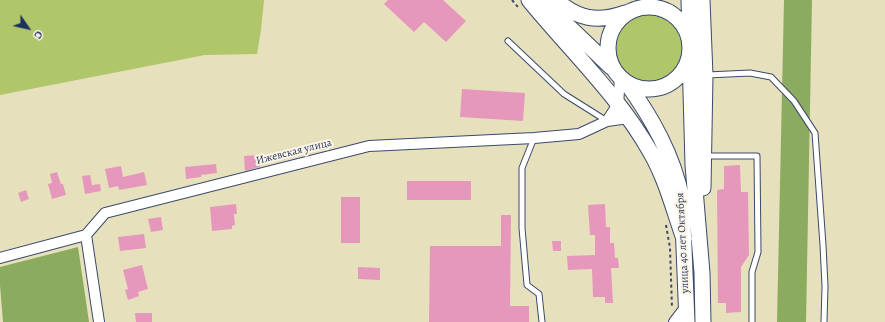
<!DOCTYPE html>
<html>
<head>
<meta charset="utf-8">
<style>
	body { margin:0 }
	#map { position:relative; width:885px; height:322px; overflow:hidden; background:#e7e0bc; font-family:Alegreya,serif }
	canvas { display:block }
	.north { position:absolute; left:8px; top:8px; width:40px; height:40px; -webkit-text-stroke:3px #fcf5e5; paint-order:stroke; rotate:124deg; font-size:11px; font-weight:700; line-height:16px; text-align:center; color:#1b2f5e }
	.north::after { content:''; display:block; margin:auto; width:14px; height:18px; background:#1b2f5e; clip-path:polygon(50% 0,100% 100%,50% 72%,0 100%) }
</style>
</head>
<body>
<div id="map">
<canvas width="885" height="322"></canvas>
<div class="north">С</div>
</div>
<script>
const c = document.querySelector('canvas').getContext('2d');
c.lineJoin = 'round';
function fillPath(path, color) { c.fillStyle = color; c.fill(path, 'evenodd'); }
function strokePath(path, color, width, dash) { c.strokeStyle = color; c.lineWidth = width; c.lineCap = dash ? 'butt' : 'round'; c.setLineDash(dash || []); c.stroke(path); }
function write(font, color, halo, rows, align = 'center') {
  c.font = font + ' Alegreya,serif'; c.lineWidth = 4; c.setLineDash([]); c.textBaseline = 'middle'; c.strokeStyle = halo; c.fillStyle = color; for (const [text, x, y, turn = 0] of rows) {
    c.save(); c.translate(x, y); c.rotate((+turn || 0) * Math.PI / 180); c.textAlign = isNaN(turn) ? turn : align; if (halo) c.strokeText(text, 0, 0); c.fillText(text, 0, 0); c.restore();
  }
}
fillPath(new Path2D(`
	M0 0H264L261 30 257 54 205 55 0 95Z
	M614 47a35 35 0 1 1 70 0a35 35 0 1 1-70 0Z`), '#afc66a');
fillPath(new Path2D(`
	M784 0H812L806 322H777Z
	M78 247 89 322H3L0 285V267Z`), '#8bab5e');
fillPath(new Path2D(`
	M388 0H443L466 21 446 42 424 22 414 32 384 4Z
	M462 89 525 93 523 121 460 117Z
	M259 155 260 167 245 171 244 156Z
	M216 164 217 173 201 175V177L186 179 185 167Z
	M740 165 741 192H748L749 255 741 267V312L726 313V303H718L717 190 724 189V166Z
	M121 166 123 177 144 172 147 185 119 190 118 186 109 188 105 169Z
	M57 172 61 184H63L66 195 52 199 48 184 52 183 50 174Z
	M90 175 92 185 100 184 101 191 85 194 82 176Z
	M407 181H471V200H407Z
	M26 190 29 199 21 202 18 193Z
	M341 197H360V243H341Z
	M236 204 237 214H234L235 225 232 226V229L212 231 210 207Z
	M605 204 606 227H610V243H614L615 258H618L619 268H611L613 303H605V297H593L592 269 568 270 567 256 595 255V235H590L588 205Z
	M501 215H511L510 306H529V322H429L430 246H501Z
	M161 217 163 230 151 232 148 219Z
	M144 234 146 248 120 251 118 237Z
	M552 241H561V251H553Z
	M142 265 148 289 138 292 139 296 128 300 125 290 128 289 123 270Z
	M358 267 380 268V280L358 279Z
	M135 313H152V322H136Z`), '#e698bc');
const lane = new Path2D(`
	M508 41 564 94 607 121
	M707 75 750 73 771 77 794 101 815 133 823 245 825 286 824 322
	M534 138 522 168V228L527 285 539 294 542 322
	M704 156H757L758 252 752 272V322`);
const street = new Path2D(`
	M607 121 618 104 620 78
	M86 235 99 322
	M0 258 86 235 105 213 369 146 534 138 579 134 607 121 629 118
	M674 322 687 305`);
const primary = new Path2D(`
	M529 0C570 50 619 96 651 153 666 179 674 211 684 239
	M541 0 611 67
	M556 0C578 19 597 23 625 13
	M689 0 690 36
	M702 0 705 75 703 188
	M608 48a41 41 0 1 1 82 0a41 41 0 1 1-82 0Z
	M690 55 693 165 702 273 703 322
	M626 82C652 118 673 155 682 199L687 322`);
strokePath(lane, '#3a4a6c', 7);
strokePath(street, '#3a4a6c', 12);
strokePath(primary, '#3a4a6c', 17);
strokePath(new Path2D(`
	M512 0 518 7
	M666 225 670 248 672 308`), '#3a4a6c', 2, [3, 3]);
strokePath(lane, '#fff', 5);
strokePath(street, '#fff', 10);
strokePath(primary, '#fff', 15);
write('11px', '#1b2f5e', '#fcf5e5', [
	["Ижевская улица",294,152,-14],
	["улица 40 лет Октября",683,243,-93]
]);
</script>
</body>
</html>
